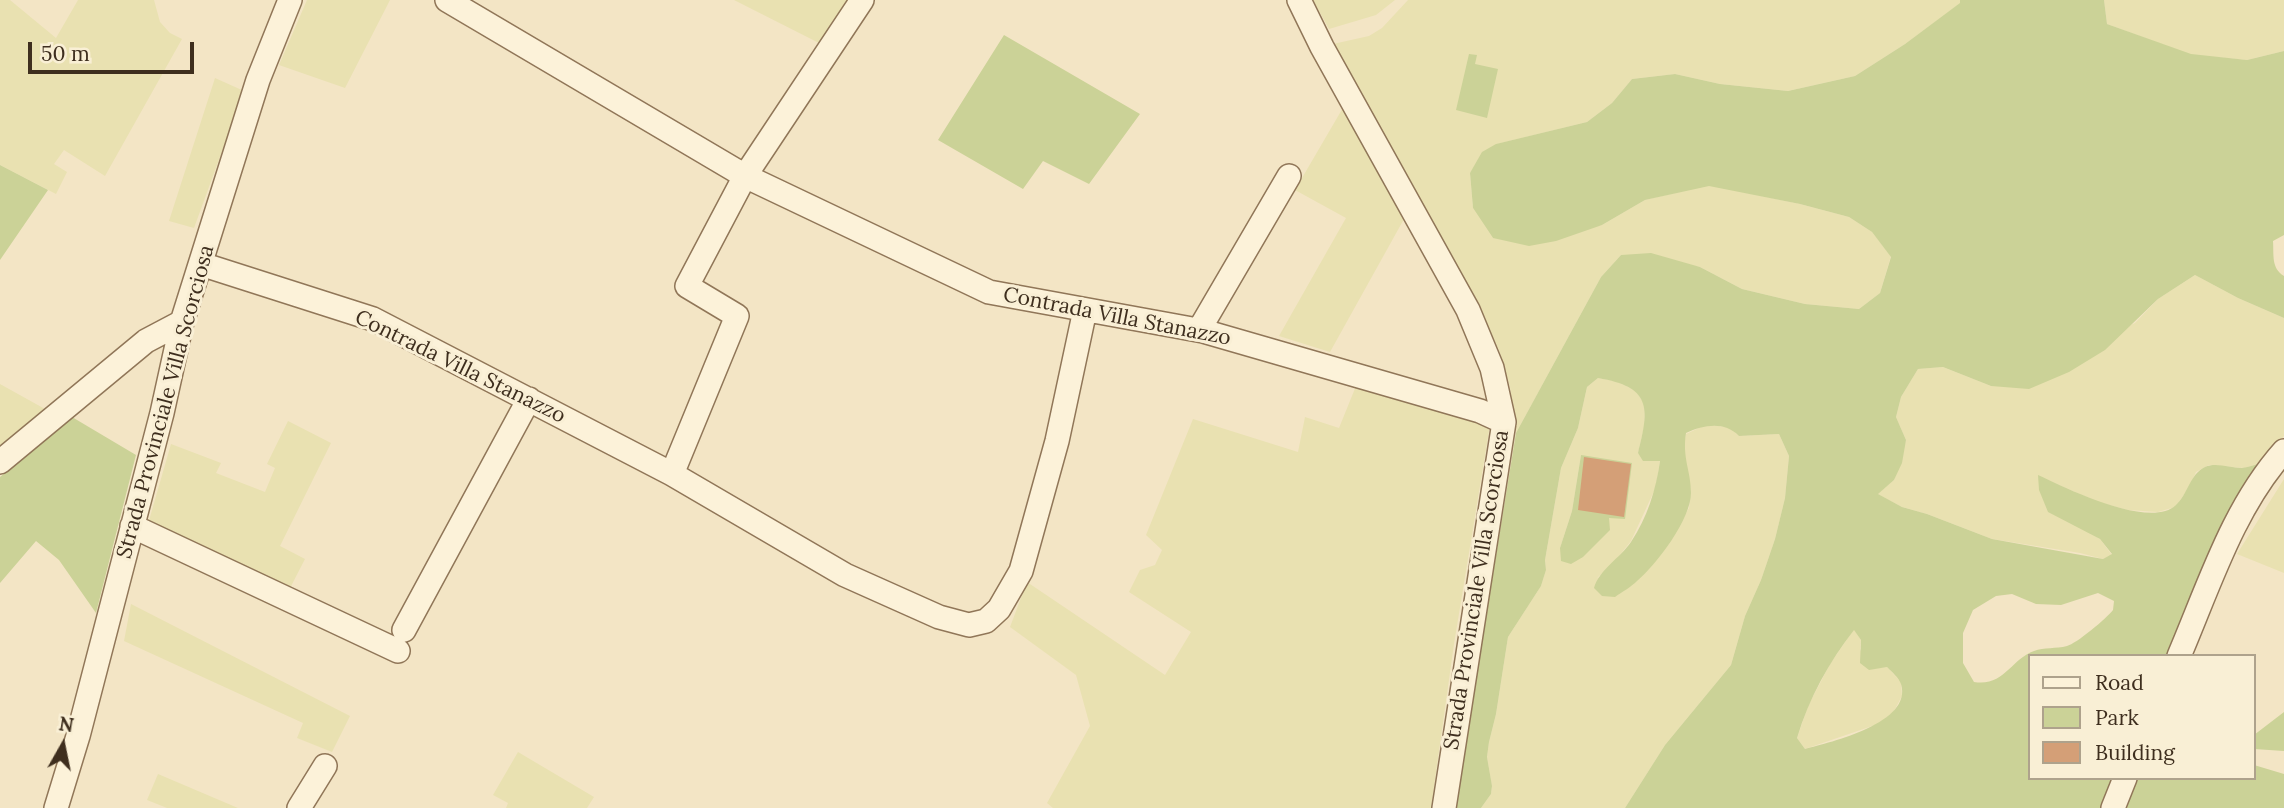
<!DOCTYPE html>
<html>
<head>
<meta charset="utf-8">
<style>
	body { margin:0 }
	#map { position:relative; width:2284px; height:808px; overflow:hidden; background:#f3e5c5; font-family:Lora,serif }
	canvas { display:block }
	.legend { position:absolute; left:2028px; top:654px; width:228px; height:126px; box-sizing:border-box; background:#f9efd5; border:2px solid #aea28c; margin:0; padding:9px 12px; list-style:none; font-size:21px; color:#3e2e1e }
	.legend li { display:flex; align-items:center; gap:14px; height:35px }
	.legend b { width:35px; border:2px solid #aea28c }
	.north { position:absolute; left:28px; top:710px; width:70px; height:70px; -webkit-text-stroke:5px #f9efd5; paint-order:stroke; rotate:9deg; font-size:19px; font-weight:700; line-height:28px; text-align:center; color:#3e2e1e }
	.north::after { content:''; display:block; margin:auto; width:24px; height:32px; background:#3e2e1e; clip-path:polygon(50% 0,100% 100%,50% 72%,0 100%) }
	.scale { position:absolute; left:28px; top:42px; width:166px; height:32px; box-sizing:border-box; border:4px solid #3e2e1e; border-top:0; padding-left:9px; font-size:21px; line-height:24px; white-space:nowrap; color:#3e2e1e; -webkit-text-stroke:5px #f9efd5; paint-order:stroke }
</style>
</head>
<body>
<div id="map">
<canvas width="2284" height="808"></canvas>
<ul class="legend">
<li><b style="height:9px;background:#fcf2d9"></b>Road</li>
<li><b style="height:19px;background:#cbd297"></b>Park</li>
<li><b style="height:19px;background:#d49f77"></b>Building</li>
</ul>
<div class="north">N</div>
<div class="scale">50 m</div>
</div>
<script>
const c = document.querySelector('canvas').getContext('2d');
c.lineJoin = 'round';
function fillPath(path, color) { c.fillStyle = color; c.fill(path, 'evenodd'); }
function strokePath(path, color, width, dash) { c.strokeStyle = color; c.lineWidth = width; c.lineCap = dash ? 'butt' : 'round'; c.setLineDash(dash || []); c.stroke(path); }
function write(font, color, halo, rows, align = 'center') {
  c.font = font + ' Lora,serif'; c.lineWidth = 6; c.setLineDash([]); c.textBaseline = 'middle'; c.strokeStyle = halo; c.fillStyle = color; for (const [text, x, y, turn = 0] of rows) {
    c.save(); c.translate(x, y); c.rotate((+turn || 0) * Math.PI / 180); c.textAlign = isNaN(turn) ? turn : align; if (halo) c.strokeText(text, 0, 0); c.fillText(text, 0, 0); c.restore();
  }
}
fillPath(new Path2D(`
	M0 0H10L56 38 78 0H154L160 22 170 33 182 39 105 176 64 150 54 164 67 172 56 194 0 165Z
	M307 0H390L345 88 279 65Z
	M734 0H853L821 44Z
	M1313 0H1395L1376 15 1329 29Z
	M1408 0H1960L1961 3 1905 44 1855 76 1788 91 1720 84 1675 74 1632 79 1612 103 1587 122 1497 144 1470 173 1473 208 1493 238 1602 225 1645 200 1709 185 1800 204 1849 217 1872 232 1891 256 1880 293 1859 309 1805 304 1742 289 1700 267 1621 255 1601 277 1516 433 1510 387 1499 350 1472 295 1333 44 1369 36 1382 28Z
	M2104 0H2284V51L2247 60 2191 55 2107 24Z
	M215 78 244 91 194 228 169 221Z
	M1344 106 1404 219 1330 352 1279 336 1346 218 1295 190Z
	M2195 275 2238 298 2284 318V436L2263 463 2244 468 2209 465 2196 472 2189 488 2175 507 2158 512 2128 510 2098 502 2038 476 2078 526 2100 539 2112 555 2103 559 2080 553 1992 539 1927 514 1902 507 1877 494 1894 480 1906 440 1896 417 1901 397 1918 369 1943 367 1991 386 2135 323 2158 299Z
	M1598 378 1616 381 1636 391 1645 405 1644 428 1638 453 1651 461 1660 460 1656 487 1631 541 1612 565 1597 578 1659 556 1689 508 1691 491 1683 449 1686 434 1701 427 1712 425 1732 428 1739 436 1779 434 1789 456 1785 498 1775 539 1761 580 1745 616 1731 665 1665 745 1625 808H1481L1491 794 1492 787 1487 757 1489 742 1496 714 1508 637 1541 586 1546 570 1545 560 1561 468 1578 428 1587 387ZM1581 455 1609 518 1560 548 1572 511Z
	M0 384 54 414 0 456Z
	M1356 386 1490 425 1454 644 1431 808H1053L1047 803 1090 726 1076 675 1010 627 1027 582 1165 675 1191 632 1129 592 1140 570 1155 565 1162 550 1146 535 1193 419 1298 452 1305 417 1339 428Z
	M288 421 331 443 280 546 305 559 287 594 148 524 171 444 221 463 216 473 265 492 275 468 267 464Z
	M2284 479V573L2237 554Z
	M131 604 350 716 332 752 297 738 303 723 124 641Z
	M1854 629 1861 640 1860 649 1869 669 1887 667 1901 682 1902 696 1894 711 1881 723 1805 749 1797 738 1808 706 1830 664Z
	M518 752 594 797 587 808H506L508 803 493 795Z
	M158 774 238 808H167L147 800Z`), '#e9e1b1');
fillPath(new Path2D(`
	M1960 0H2104L2107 24 2191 54 2247 60 2284 51V235L2273 241C2274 255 2271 268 2284 276V318L2238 298 2195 275 2158 299 2105 350 2069 372 2029 389 1991 386 1943 367 1918 369 1901 397 1896 417 1906 440 1902 463 1894 480 1878 494 1902 507 1927 514 1992 539 2103 559 2112 554 2100 539 2048 512 2039 490 2038 475C2066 488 2150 530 2176 505 2188 494 2190 474 2205 467 2216 462 2230 468 2242 468 2249 467 2257 464 2263 463L2169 656H2030V778H2117L2103 808H1625L1665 745 1731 665 1745 616 1761 580 1775 539 1785 498 1789 456 1779 434 1739 436C1724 421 1704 425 1686 433 1682 458 1691 471 1691 493 1691 519 1657 564 1637 581 1631 587 1622 592 1615 597L1602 596 1594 588C1599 570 1620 558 1631 542 1647 518 1656 490 1660 461H1643L1638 453C1650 407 1651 387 1598 378L1587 387 1578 428 1561 468 1545 560 1546 570 1541 586 1508 637 1496 714 1489 742 1487 757 1492 786 1491 794 1481 808H1455L1516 433 1601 277 1621 255 1651 253 1700 267 1742 289 1805 304 1859 309 1880 293 1891 257 1872 232 1849 217 1800 204 1709 186 1645 200 1602 225 1556 241 1529 246 1493 238 1473 208 1470 173 1482 152 1496 144 1587 122 1612 103 1632 79 1675 74 1720 84 1788 91 1855 76 1905 44 1960 3ZM2098 593 2114 601 2113 610C2107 618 2076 644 2067 646 2056 649 2044 647 2034 651 2011 659 2004 687 1974 682L1963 663V633L1973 610 1996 596 2012 594 2036 604 2061 605ZM1854 630 1861 640 1860 663 1869 670 1887 667C1892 672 1899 678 1901 684 1913 723 1831 742 1805 749L1797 738C1809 698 1829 662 1854 630Z
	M1004 35 1140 114 1089 184 1043 161 1023 189 938 140Z
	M1469 54 1477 55 1475 64 1498 69 1487 118 1456 110Z
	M0 165 48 190 0 260Z
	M72 417 136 455 96 613 59 560 36 541 0 583V477Z
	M1581 455 1632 463 1625 519 1609 518 1610 530 1583 557 1571 564 1561 561 1560 548 1572 511Z
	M2284 712V751L2254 749V735Z
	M2254 765 2284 774V808H2117L2131 778H2254Z`), '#cbd297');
fillPath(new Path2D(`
	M1584 457 1631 464 1624 517 1578 510Z`), '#d49f77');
const minor = new Path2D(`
	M447 0 745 176 989 292 1203 331 1480 411 1504 422
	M1299 0 1322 47 1468 310 1492 368 1504 422 1444 808
	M201 264 373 319 672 474 845 575 939 617 969 625 986 621 999 609 1021 571 1057 441 1085 310
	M1199 330 1289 176
	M0 462 146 341 182 322
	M672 474 737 316 687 286 745 176 862 0
	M132 526 398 651
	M404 630 529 399
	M2179 656C2209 586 2233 508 2284 451
	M56 808 78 736 162 413 182 322 258 80 290 0
	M299 808 325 766
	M2113 808 2125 778`);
strokePath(minor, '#907658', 26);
strokePath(minor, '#fcf2d9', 23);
write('21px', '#3e2e1e', '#f9efd5', [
	["Contrada Villa Stanazzo",1117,317,11],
	["Contrada Villa Stanazzo",460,367,26],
	["Strada Provinciale Villa Scorciosa",166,402,-75],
	["Strada Provinciale Villa Scorciosa",1477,590,-81]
]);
</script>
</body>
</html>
